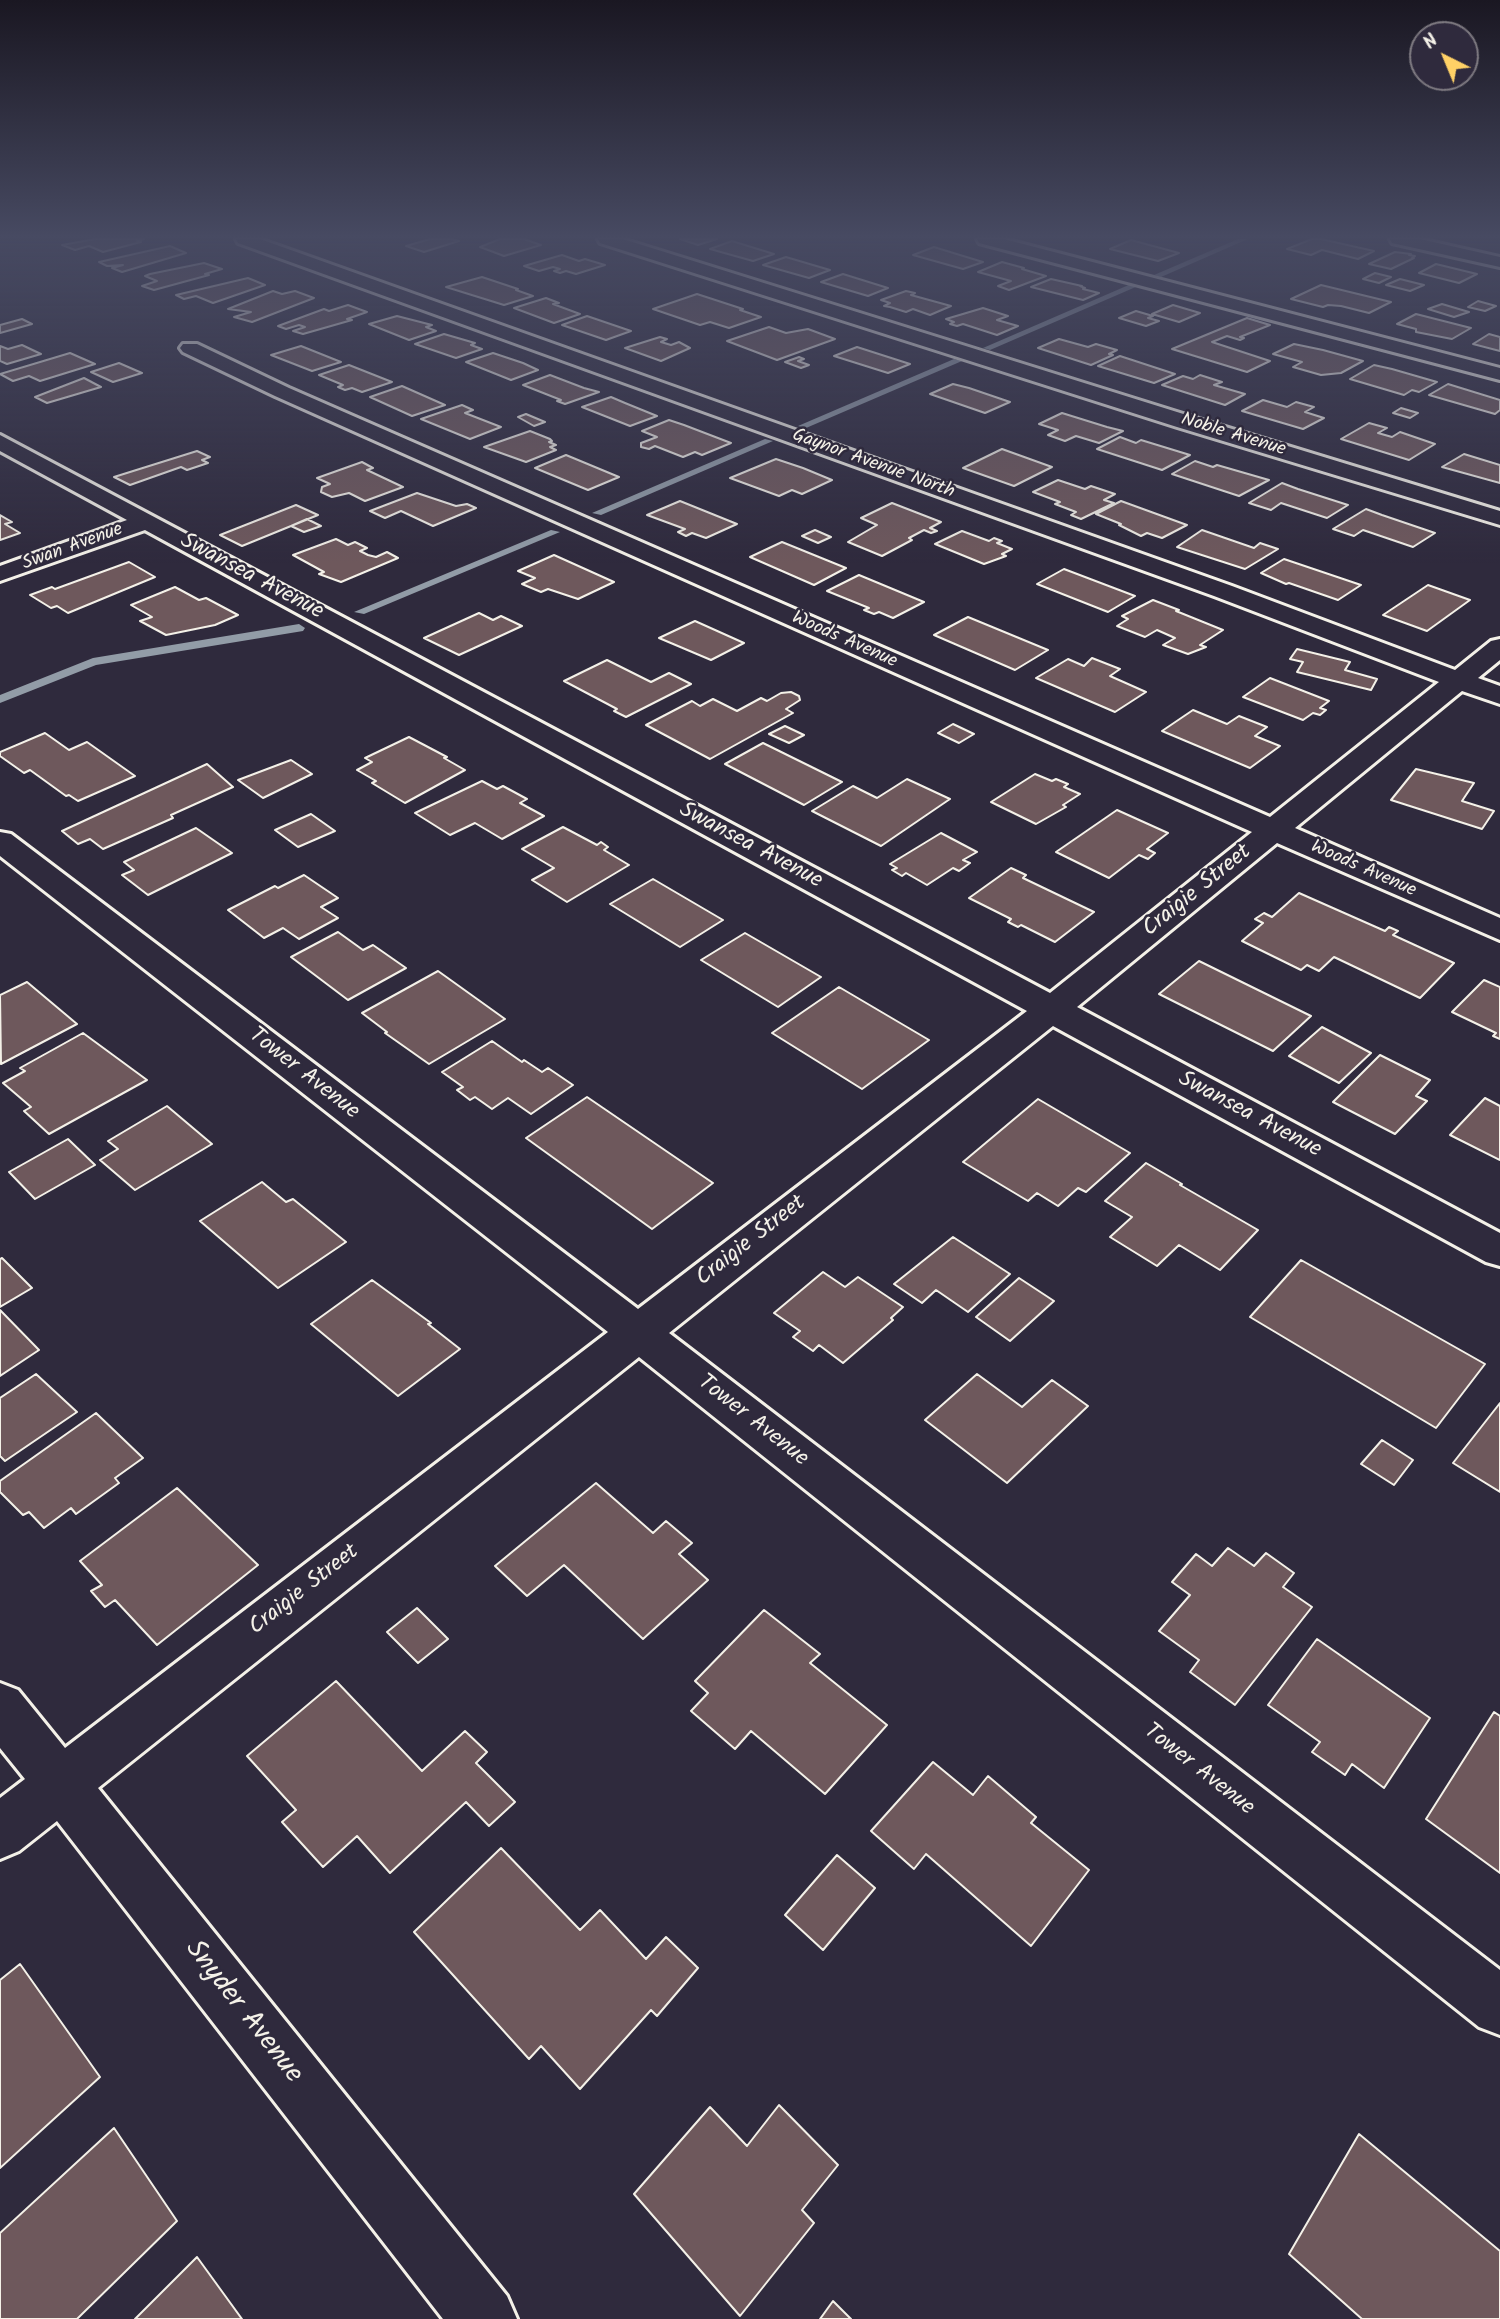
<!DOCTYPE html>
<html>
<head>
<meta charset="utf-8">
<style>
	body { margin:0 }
	#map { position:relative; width:1500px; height:2319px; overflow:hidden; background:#2f2a3d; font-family:Kalam,sans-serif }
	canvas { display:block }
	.north { position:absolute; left:1409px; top:21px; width:70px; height:70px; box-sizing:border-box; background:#2f2a3d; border:2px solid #7e7a81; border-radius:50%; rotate:317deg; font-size:19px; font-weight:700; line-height:28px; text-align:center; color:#f4f1e8 }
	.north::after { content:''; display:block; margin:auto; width:24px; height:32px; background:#ffd166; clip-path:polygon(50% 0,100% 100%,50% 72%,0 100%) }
</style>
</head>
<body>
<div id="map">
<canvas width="1500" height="2319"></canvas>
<div class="north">N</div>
</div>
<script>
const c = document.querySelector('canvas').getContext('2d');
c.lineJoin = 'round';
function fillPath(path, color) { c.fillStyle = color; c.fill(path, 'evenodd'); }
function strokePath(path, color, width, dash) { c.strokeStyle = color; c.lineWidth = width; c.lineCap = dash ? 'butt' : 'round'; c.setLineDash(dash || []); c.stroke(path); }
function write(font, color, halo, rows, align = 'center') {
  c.font = font + ' Kalam,sans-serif'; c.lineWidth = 5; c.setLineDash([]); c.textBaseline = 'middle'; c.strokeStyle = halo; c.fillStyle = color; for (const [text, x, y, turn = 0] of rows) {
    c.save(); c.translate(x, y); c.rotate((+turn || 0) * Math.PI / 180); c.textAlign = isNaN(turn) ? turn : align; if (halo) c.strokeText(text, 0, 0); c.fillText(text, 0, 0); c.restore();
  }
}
fillPath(new Path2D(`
	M1238 239H1248L1161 277 1154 275Z
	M1131 284 1138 286 990 350 983 348Z
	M954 359 962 361 806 428 798 426Z
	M765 439 773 441 601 515 592 513Z
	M551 530 560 532 364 614 354 612Z
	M299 624 305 628 303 631 96 665 0 703V695L93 658Z`), '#929ca7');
const building = new Path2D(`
	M95 239H144L137 241 141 242 103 252 89 246 75 250 62 245Z
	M430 239H451L459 241 424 252 406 246Z
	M500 239H524L541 245 504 256 480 247Z
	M680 239H717L698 245Z
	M1312 239H1321L1374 251 1358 259 1322 250 1311 255 1287 249Z
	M1131 240 1179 253 1158 261 1110 249Z
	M732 241 774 254 753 261 710 249Z
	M170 246 186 253 122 272 112 268 123 265 107 266 99 262Z
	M934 247 960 255 983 262 963 269 913 255Z
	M1395 252 1411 254 1409 255 1415 256 1412 258H1414L1391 269 1369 264Z
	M562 255 579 261 585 259 605 265 576 274 566 271 560 273 554 271 560 269 553 267 539 271 524 266Z
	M786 257 830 270 809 278 763 265Z
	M1002 262 1024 268 1022 269 1046 276 1009 290 998 286 1011 281 978 272Z
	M204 263 222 269 205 274 209 275 154 290 142 286 157 281 145 276 150 274Z
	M1436 264 1477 274 1459 283 1419 273Z
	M1375 273 1391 277 1379 283 1363 279Z
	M843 274 888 288 868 296 821 282Z
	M482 277 518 289 516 290 533 296 504 305 446 287Z
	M248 278 265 285 213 303 196 296 184 299 176 295Z
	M1051 279 1082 286H1080L1085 288 1083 289 1099 293 1083 300 1031 287Z
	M1400 279 1424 285 1410 291 1386 285Z
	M1321 285 1391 302 1369 313 1341 306 1328 305 1323 307 1291 299Z
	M273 291 282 294 295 291 314 298 252 322 234 317 251 312 228 309Z
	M906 291 915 293 911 295 951 306 930 315 913 309 906 312 890 307 884 306 890 303 881 300Z
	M697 294 743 309 740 310 761 317 729 328 710 322 700 325 653 309Z
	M546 298 559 303 553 304 580 314 554 323 514 308Z
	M1478 301 1496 306 1485 311 1468 307Z
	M1442 304 1469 312 1454 317 1428 309Z
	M348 305 367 312 347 319 352 320 303 334 293 331 305 327 299 325 286 329 278 326 324 309 329 311Z
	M1173 305 1200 313 1179 322 1152 314Z
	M983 308 1008 316 997 320 1018 326 997 335 963 324 957 326 950 324 954 322 946 319Z
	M1136 311 1153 316 1148 318 1159 321 1146 326 1119 318Z
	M1416 314 1471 328 1452 339 1416 332V329L1397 324Z
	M397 316 432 325 426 327 436 331 409 340 369 324Z
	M587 316 631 331 606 340 562 325Z
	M1247 318 1270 325 1240 337 1244 338 1240 340 1227 336 1212 342 1270 361 1247 372 1172 349Z
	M22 319 32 324 0 333V325Z
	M769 327 786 333 808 329 835 339 777 360 727 341Z
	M444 334 475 343 471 345 482 349 456 358 415 344Z
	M1489 334 1500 337V351L1473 344Z
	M660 337 667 339 661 342 671 345 679 342 690 348 661 361 625 348Z
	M1059 339 1088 347 1096 344 1117 350 1109 354 1113 355 1091 365 1038 348Z
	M1294 344 1323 350 1363 361 1341 373 1321 375 1293 367 1302 362 1273 354Z
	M22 345 41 354 7 364 0 361V346L8 349Z
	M301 346 341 362 312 371 271 355Z
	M857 347 910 364 888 373 834 356Z
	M70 353 95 364 40 381 29 376 13 381 0 374Z
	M493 353 523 363 538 370 511 380 466 362Z
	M1120 356 1175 374 1154 383 1098 366Z
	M799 357 804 359 798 361 809 365 801 368 785 362Z
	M119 363 142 373 113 382 91 372Z
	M349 365 392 382 362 392 352 388 345 390 338 387 343 385 319 375Z
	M1374 365 1392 369 1437 382 1419 392 1412 390 1404 395 1350 379Z
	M550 375 584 388 599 392 565 404 557 401 561 400 523 385Z
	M1200 375 1222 382 1214 385 1245 394 1225 405 1162 385 1183 376 1193 379Z
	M84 378 101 387 47 403 35 397Z
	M953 384 969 388 1010 402 985 413 930 394Z
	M1448 384 1500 400V410L1495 414 1429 395Z
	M402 386 445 405 412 416 370 397Z
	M611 397 625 403 657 416 630 426 582 407Z
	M1263 400 1287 407 1296 402 1314 407 1305 412 1324 418 1303 429 1242 411Z
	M462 405 473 410 465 413 501 427 470 439 421 419Z
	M1401 408 1418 413 1410 418 1393 413Z
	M1062 413 1107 427 1123 431 1099 443 1076 436 1065 441 1048 435 1058 430 1039 424Z
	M526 414 545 422 534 426 518 417Z
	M669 420 684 425 731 443 702 455 695 452 683 457 655 446 649 449 641 447V443L657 437 642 431Z
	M1369 423 1387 428 1378 433 1392 437 1400 432 1435 444 1409 460 1341 439Z
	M530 431 550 439 552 441 549 442 556 445 550 447 556 450 526 462 484 447Z
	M1120 437 1136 443 1141 440 1190 455 1162 470 1097 449Z
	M1002 449 1052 467 1014 486 963 468Z
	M197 451 210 457 202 460 208 463 187 470 181 467 130 485 114 477Z
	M1464 454 1500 465V483L1442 467Z
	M566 455 619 477 588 490 535 468Z
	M776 459 803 468 832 480 802 494 792 490 779 496 730 478Z
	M1195 461 1213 467 1217 465 1269 480 1239 496 1172 474Z
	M362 462 373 468 367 470 403 487 365 501 349 493 332 497 321 492 322 487 330 484 317 478Z
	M1058 480 1085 489 1091 486 1115 494 1104 500 1114 503 1081 519 1071 515 1076 512 1055 504 1060 502 1033 492Z
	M1282 483 1298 489 1348 505 1327 518 1281 503 1271 510 1249 503Z
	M417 493 456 506 467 504 476 508 433 526 401 511 385 518 370 511Z
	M680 501 737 524 706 538 692 533 686 536 678 532 685 529 647 515Z
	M1121 501 1187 525 1162 538 1147 533 1141 536 1119 525 1121 524 1096 514Z
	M892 503 941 522 930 528 937 531 931 533 924 530 909 538 912 540 882 556 848 542 877 525 861 518Z
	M296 505 318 515 242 546 220 535Z
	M1366 509 1382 515 1435 533 1413 547 1363 530 1354 536 1333 529Z
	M0 515 12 522 5 524 20 533 0 540Z
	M307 519 321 526 304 532 291 526Z
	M815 530 831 537 818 543 802 536Z
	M1202 530 1254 548 1260 543 1278 549 1245 569 1177 547Z
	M962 531 989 541 994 538 1002 541 997 543 1012 549 1002 554 1006 556 984 564 935 544Z
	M336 539 348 545 355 542 367 548 360 551 368 555 376 557 387 552 398 558 341 582 319 574 324 572 293 555Z
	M782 542 846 568 814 585 750 557Z
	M554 555 614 582 578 599 548 589 541 592 522 584 535 578 518 571Z
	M1284 559 1361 585 1338 600 1289 583 1286 584 1261 573Z
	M129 562 155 577 68 613 57 606 51 608 30 595 52 587 55 589Z
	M1064 569 1135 596 1108 612 1037 584Z
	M859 575 924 602 893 618 879 612 874 614 864 610 869 608 827 591Z
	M1428 585 1470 600 1427 631 1383 615Z
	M175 587 199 600 206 598 238 615 215 625 166 635 140 621 152 617 131 605Z
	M1153 600 1179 610 1176 611 1223 630 1200 645 1206 647 1188 654 1163 645 1175 638 1157 630 1145 637 1117 626 1128 619 1122 616Z
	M479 613 493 620 501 616 522 626 459 655 424 638Z
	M968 617 1048 650 1015 670 934 635Z
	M695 621 744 643 711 660 659 638Z
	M1297 649 1350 662 1345 670 1377 679 1371 690 1297 672 1303 662 1290 659Z
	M1092 658 1120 669 1110 676 1146 692 1115 712 1036 678 1068 659 1084 666Z
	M607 660 651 682 669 673 691 684 626 717 614 711 617 709 564 681Z
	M1270 678 1329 701 1320 708 1326 710 1320 715 1313 713 1303 720 1243 697Z
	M791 692 799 696 800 700 786 709 793 713 710 759 646 725 692 701 700 706 713 699 737 711 761 698 767 701 781 693Z
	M1193 710 1227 724 1239 716 1267 727 1255 736 1280 746 1250 768 1162 731Z
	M953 724 974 734 959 743 938 733Z
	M785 726 804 735 789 743 769 734Z
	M45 733 69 750 87 742 135 776 78 801 69 795 66 796 30 770 24 773 0 756V752Z
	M409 737 447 757 444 758 465 770 405 803 372 783 376 781 357 770 372 762 365 758Z
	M763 743 842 782 804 805 725 764Z
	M291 760 312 774 263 798 238 780Z
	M207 764 233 787 171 815 173 818 103 849 90 839 78 844 62 831Z
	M1416 769 1474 783 1462 801 1494 811 1482 829 1391 800Z
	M1035 774 1052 781 1056 779 1068 784 1064 787 1080 794 1063 805 1066 807 1036 824 991 802Z
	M907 779 950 799 881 846 812 811 853 786 877 798Z
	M482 781 497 789 503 786 527 799 520 803 544 816 502 839 475 823 450 835 415 813Z
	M1117 810 1168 833 1147 849 1155 853 1148 859 1139 855 1109 878 1056 852Z
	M311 814 335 831 298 847 275 830Z
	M563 827 597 845 601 842 608 847 604 850 629 865 567 902 532 880 554 868 522 849Z
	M196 828 232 853 148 895 122 875 134 870 124 862Z
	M941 833 977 852 963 860 970 863 959 871 953 868 927 885 906 873 902 876 892 870 897 868 890 864Z
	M1011 868 1026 875 1023 878 1094 912 1055 942 1021 925 1018 927 1008 922 1011 919 969 898Z
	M304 875 338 898 321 907 338 918 299 939 283 928 264 938 228 910 275 886 278 888Z
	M653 879 723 920 680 947 610 904Z
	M1299 893 1385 931 1389 927 1398 931 1393 935 1454 963 1420 998 1334 957 1319 971 1307 965 1301 970 1242 941 1263 923 1255 919 1264 913 1272 917Z
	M338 932 363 950 373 945 406 968 348 1000 291 957Z
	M745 933 821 977 778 1007 701 960Z
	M1199 961 1311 1016 1273 1051 1159 994Z
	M438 971 505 1019 429 1064 385 1033 387 1032 362 1013Z
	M1484 980 1500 987V1039L1493 1036 1496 1033 1452 1012Z
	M27 982 77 1024 1 1064 0 995Z
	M839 987 929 1040 862 1089 772 1033Z
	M1322 1027 1371 1053 1339 1083 1289 1056Z
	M83 1033 147 1080 49 1134 24 1111 31 1107 3 1083 25 1071 20 1068Z
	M492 1041 522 1062 524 1060 542 1072 548 1068 573 1085 531 1114 508 1098 492 1109 475 1097 470 1100 457 1090 463 1087 442 1072Z
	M1380 1055 1430 1080 1416 1096 1427 1101 1395 1134 1333 1102Z
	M587 1097 713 1183 652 1229 526 1138Z
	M1485 1098 1500 1106V1160L1450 1135Z
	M1038 1099 1130 1153 1086 1192 1078 1188 1058 1206 1037 1193 1028 1201 963 1162Z
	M167 1106 212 1144 135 1190 100 1160 118 1149 108 1141Z
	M68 1139 95 1165 35 1199 9 1172Z
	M1146 1163 1182 1184 1180 1185 1258 1230 1220 1270 1179 1245 1157 1266 1110 1237 1132 1217 1105 1201Z
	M262 1182 286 1202 293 1199 346 1242 278 1288 200 1221Z
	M953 1237 1010 1274 968 1312 936 1290 922 1303 894 1284Z
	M2 1258 32 1288 0 1307V1259Z
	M1301 1260 1485 1364 1436 1428 1250 1317Z
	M823 1272 845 1287 858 1277 903 1307 891 1318 893 1320 843 1363 819 1345 813 1351 793 1337 800 1331 774 1313Z
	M1019 1278 1054 1301 1010 1341 976 1317Z
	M372 1280 431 1323 428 1324 460 1349 398 1396 311 1324Z
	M0 1310 39 1350 0 1376Z
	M36 1374 77 1412 5 1461 0 1456V1398Z
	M977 1374 1022 1407 1052 1380 1088 1406 1007 1483 925 1420Z
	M1500 1403V1492L1453 1463Z
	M96 1413 143 1458 115 1478 119 1483 76 1514 71 1508 44 1528 29 1512 23 1515 0 1492V1481Z
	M1382 1440 1413 1460 1394 1485 1361 1464Z
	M596 1483 653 1533 666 1521 692 1543 679 1554 708 1580 643 1639 564 1565 527 1596 495 1566Z
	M177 1488 258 1565 157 1645 115 1600 105 1607 91 1591 102 1585 80 1561Z
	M1228 1548 1254 1566 1266 1553 1294 1573 1283 1587 1312 1607 1235 1705 1190 1672 1199 1660 1159 1631 1190 1595 1172 1582 1196 1554 1212 1566Z
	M417 1608 448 1639 418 1663 387 1632Z
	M764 1610 820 1654 810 1663 887 1725 825 1794 751 1731 735 1749 691 1711 708 1693 695 1681Z
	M1317 1639 1430 1718 1384 1788 1352 1764 1345 1775 1312 1752 1320 1742 1268 1705Z
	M336 1681 422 1771 465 1731 487 1752 476 1763 515 1802 489 1826 466 1802 390 1873 357 1836 323 1867 282 1822 296 1810 247 1756Z
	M1494 1712 1500 1716V1873L1426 1819Z
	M933 1762 973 1795 988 1776 1036 1817 1031 1823 1089 1870 1031 1946 926 1854 914 1869 871 1831Z
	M501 1848 580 1930 600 1910 646 1959 666 1937 698 1968 657 2016 651 2010 580 2089 541 2046 529 2059 414 1932Z
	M837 1855 875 1888 823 1950 785 1915Z
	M20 1964 100 2077 0 2168V1980Z
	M779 2105 838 2165 802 2210 814 2223 740 2316 634 2194 710 2107 747 2146Z
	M114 2128 177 2221 77 2319H0V2233Z
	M1359 2134 1500 2251V2319H1362L1289 2254Z
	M197 2257 242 2319H135Z
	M833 2301 851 2319H820Z`);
fillPath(building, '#6e585c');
strokePath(building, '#f4f1e8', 2);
const minor = new Path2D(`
	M236 239H260L1232 586 1455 670 1491 641 1500 639V660L1478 678 1500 686V704L1462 691 1295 828 1500 918V940L1277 843 1077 1007 1500 1233V1266L1486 1262 1053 1026 669 1333 1500 1970V2035L1479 2027 639 1357 98 1788 507 2296 517 2319H443L57 1821 19 1851 0 1859V1798L25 1779 0 1748V1683L18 1690 65 1748 608 1332 0 856V832L11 834 638 1309 1027 1011 145 530 0 581V566L127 520 0 451V435L1050 993 1252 832 275 396 183 352 180 348 183 344H197L289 388 1270 817 1439 682 1214 596 238 243Z
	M598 239H623L1193 417 1500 511V525L1177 427 600 243Z
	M977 239H1004L1500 368V380L979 243Z
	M1390 239H1420L1500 257V267L1392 243Z`);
strokePath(minor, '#f4f1e8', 6);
fillPath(minor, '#2f2a3d');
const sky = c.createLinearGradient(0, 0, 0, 564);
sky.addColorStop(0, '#1a1722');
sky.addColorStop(0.42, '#474a62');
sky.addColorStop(1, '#474a6200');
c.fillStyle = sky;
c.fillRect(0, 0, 1500, 564);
write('19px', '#f4f1e8', '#2f2a3d', [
	["Noble Avenue",1233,436,17],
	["Gaynor Avenue North",873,465,20],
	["Swan Avenue",73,548,-20],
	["Woods Avenue",844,641,24],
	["Woods Avenue",1363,870,24]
]);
write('23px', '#f4f1e8', '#2f2a3d', [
	["Swansea Avenue",251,578,28],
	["Swansea Avenue",750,847,28],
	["Craigie Street",1198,892,-39],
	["Tower Avenue",303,1075,38],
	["Swansea Avenue",1249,1116,28],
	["Craigie Street",752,1242,-38],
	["Tower Avenue",752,1422,38],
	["Craigie Street",305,1591,-38],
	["Tower Avenue",1198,1771,38]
]);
write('28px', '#f4f1e8', '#2f2a3d', [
	["Snyder Avenue",242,2013,52]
]);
</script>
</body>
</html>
